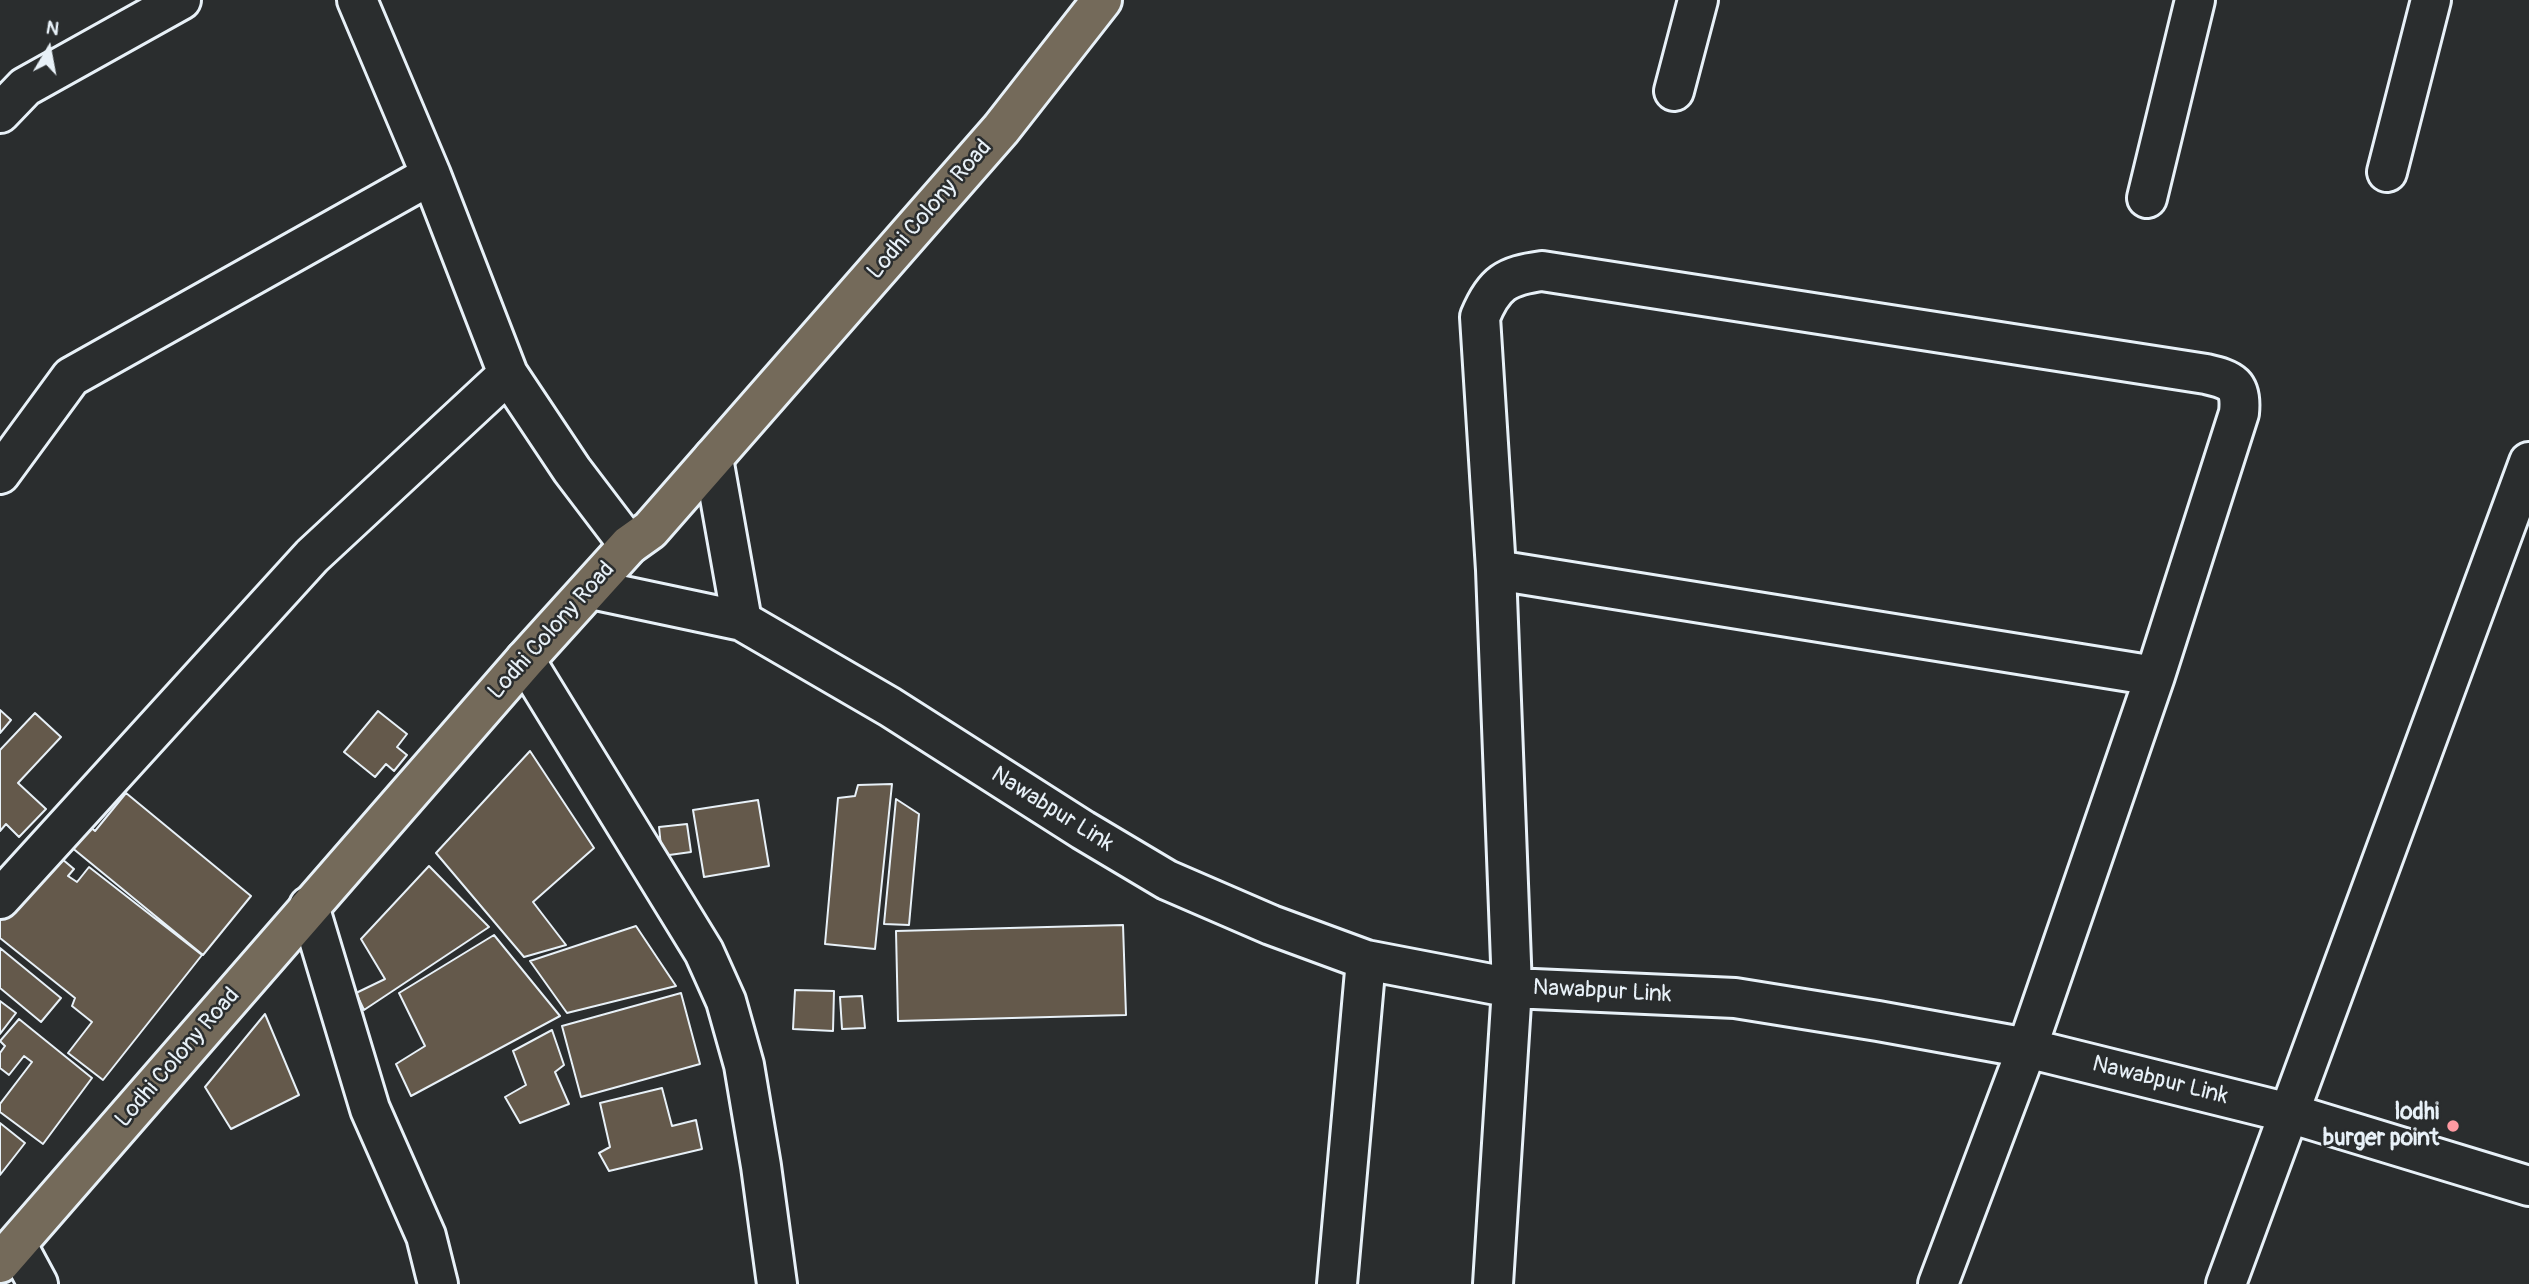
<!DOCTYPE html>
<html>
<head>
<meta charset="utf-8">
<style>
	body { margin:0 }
	#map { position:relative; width:2529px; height:1284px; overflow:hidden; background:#2a2d2e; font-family:Pangolin,sans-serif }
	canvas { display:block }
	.north { position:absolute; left:14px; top:14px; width:70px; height:70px; -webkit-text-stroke:5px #2a2d2e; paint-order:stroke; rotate:10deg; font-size:19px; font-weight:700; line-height:28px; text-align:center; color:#e8f1f8 }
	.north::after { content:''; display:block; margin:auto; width:24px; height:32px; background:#e8f1f8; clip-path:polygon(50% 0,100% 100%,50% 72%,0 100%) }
</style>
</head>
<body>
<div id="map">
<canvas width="2529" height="1284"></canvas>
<div class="north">N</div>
</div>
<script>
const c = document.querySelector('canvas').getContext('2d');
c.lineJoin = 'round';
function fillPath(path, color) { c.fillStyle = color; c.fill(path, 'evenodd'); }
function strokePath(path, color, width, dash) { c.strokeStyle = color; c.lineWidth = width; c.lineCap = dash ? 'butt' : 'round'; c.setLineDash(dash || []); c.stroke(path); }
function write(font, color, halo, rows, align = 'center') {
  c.font = font + ' Pangolin,sans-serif'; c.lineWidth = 5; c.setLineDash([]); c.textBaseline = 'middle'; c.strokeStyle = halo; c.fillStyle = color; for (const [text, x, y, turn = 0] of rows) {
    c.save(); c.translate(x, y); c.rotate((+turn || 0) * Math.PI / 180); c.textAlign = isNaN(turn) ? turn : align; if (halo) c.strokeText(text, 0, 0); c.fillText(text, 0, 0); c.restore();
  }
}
const building = new Path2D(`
	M0 710 11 720 0 733Z
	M378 711 407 734 397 747 407 755 394 771 386 764 375 777 344 752Z
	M35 713 61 737 18 783 46 809 19 837 6 824 0 831V750Z
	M530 751 594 848 533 902 566 945 524 957 436 853Z
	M892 784 875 949 825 944 838 798 855 796 858 785Z
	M126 793 251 896 203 955 65 842 83 821 95 831Z
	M896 799 919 814 909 925 884 924Z
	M758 800 769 866 704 877 693 810Z
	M687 824 691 852 662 856 659 827Z
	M50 849 74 869 68 876 77 882 89 867 202 955 103 1080 68 1053 92 1022 72 1006 75 998 0 938V913Z
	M429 866 489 927 364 1010 356 993 385 979 361 939Z
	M1123 925 1126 1015 898 1021 896 931Z
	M636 926 676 986 567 1013 530 961Z
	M494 935 560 1016 411 1096 396 1064 425 1046 399 993Z
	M0 948 61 998 41 1022 0 988Z
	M795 990 834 991 833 1031 793 1029Z
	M681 993 700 1064 581 1097 562 1026Z
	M862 996 865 1028 842 1029 840 997Z
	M0 1001 16 1013 0 1034Z
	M265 1014 299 1095 231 1129 205 1087Z
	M19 1019 92 1078 43 1144 0 1112V1104L32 1062 24 1056 9 1075 0 1068V1053L5 1046 0 1041Z
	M552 1030 564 1065 555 1072 569 1104 520 1123 505 1097 526 1085 513 1051Z
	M662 1088 672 1126 696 1120 702 1149 609 1171 599 1153 610 1147 600 1103Z
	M0 1123 25 1143 0 1175Z`);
fillPath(building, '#64594b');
strokePath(building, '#e8f1f8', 2);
const minor = new Path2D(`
	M357 0 431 175 508 374 572 470 629 545
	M1674 91 1698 0
	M0 113 25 87 181 0
	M2387 172 2431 0
	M2147 198 2195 0
	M713 458 742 621
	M0 474 71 377 431 175
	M1496 570 2155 676
	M591 589 742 621 890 707 1083 830 1167 880 1271 925 1366 960 1512 988 1735 998 1878 1021 2027 1048 2289 1113 2529 1186
	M525 660 704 952 726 1001 744 1065 761 1166 777 1284
	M0 899 312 556 508 374
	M309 906 370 1109 426 1236 438 1284
	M17 1245 38 1284
	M1337 1284 1366 960
	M1493 1284 1512 988 1496 570 1480 317C1494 283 1506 276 1542 271L2206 374C2232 380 2242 384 2239 413L2155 676 2027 1048 1938 1284
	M2226 1284 2529 462`);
const major = new Path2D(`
	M0 1263 525 660 629 545 650 530 1001 129 1102 0`);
strokePath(minor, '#e8f1f8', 44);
strokePath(major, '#e8f1f8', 44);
strokePath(minor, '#2a2d2e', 38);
strokePath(major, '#746a5a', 38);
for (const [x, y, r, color] of [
	[2453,1126,7,"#ff9aa2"]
]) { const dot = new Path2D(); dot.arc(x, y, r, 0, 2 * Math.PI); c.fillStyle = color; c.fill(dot); strokePath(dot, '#2a2d2e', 2.5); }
write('23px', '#e8f1f8', '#2a2d2e', [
	["Lodhi Colony Road",930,210,-49],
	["Lodhi Colony Road",552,631,-48],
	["Nawabpur Link",1052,810,32],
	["Nawabpur Link",1602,992,3],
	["Lodhi Colony Road",178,1058,-49],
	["Nawabpur Link",2160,1081,14]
]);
write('bold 23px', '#e8f1f8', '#2a2d2e', [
	["lodhi",2439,1113],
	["burger point",2439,1139]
], 'right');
</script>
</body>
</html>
